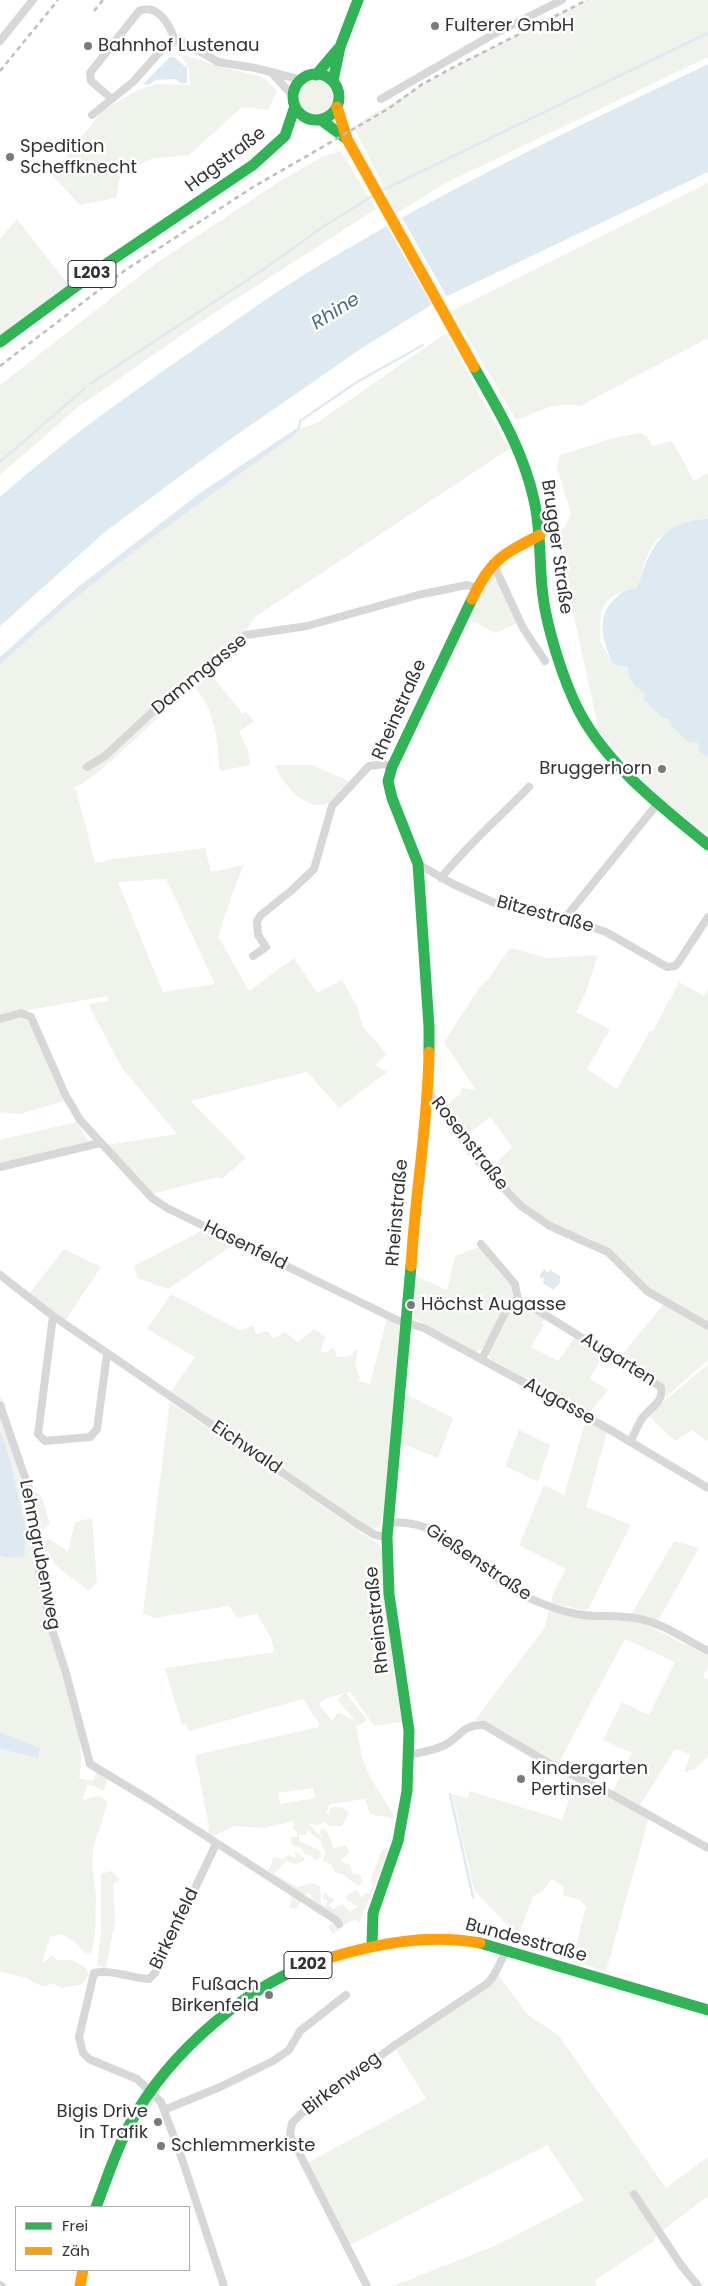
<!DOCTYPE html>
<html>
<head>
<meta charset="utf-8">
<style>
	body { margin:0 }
	#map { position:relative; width:708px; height:2286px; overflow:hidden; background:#fff; font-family:Poppins,sans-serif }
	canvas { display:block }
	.legend { position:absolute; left:15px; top:2206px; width:175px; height:65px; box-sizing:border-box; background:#fff; border:1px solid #adadad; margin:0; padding:6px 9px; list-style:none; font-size:15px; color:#333 }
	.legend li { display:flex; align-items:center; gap:10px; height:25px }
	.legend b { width:25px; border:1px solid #adadad }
</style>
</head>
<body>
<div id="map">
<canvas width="708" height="2286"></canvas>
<ul class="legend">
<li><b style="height:6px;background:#30b455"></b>Frei</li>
<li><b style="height:6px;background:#ff9f0a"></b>Zäh</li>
</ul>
</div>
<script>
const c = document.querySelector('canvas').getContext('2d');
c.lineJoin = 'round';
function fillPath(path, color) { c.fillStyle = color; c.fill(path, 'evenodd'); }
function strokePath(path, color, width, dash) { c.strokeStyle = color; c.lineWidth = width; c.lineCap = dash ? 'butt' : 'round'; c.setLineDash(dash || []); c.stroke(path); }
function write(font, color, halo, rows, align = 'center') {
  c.font = font + ' Poppins,sans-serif'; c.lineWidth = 5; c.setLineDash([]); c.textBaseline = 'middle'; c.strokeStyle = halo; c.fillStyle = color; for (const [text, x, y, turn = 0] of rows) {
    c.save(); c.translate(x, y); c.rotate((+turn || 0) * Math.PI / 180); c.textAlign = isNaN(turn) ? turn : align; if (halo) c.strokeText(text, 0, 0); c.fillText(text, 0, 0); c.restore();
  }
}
fillPath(new Path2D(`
	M587 0H708V57L446 183 397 213 353 126 450 69Z
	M180 54 219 66 263 77 277 91 268 110 242 107 189 155 151 159 120 176 116 198 80 205 52 175 102 111 138 90 157 84 190 85 189 69Z
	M299 97a17 17 0 1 1 34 0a17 17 0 1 1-34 0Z
	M341 151 376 209 199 323 77 408 0 475V385L155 264 280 181 324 156Z
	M708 183V338L580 406C558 400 537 412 516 420L452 311Z
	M17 219 69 286 0 339V239Z
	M446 333 509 449 255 617 245 632 207 670 243 714 246 712 254 721 239 732 248 750 250 765 220 771C216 731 217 717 193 684 172 703 94 783 73 788L76 789 95 863 105 862V860L205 848 211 872 244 865 231 897 218 936 249 991 294 958 317 993 342 980 357 1006 363 1027 387 1054 375 1065 387 1072 339 1108 307 1072 191 1101 246 1158 222 1179 217 1177 152 1194 107 1145 177 1134 122 1068 88 1004 108 1001 107 996 0 1015V665C90 579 191 507 293 436L300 429 318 422ZM166 879 215 984 163 992 118 882Z
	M641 433 648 438 653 446 672 441 694 481 708 473V519C698 520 664 533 657 540 646 551 642 574 637 588L625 590 615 595 606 602 601 612 600 641 613 664 629 669 628 672 633 683 645 693 643 699 661 717 669 719 670 725 690 742H697L699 744 698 750 708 758V834L667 804 599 732 556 533 564 528 571 514 557 467 560 455 617 437Z
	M491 575 495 576 518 623 495 633 466 618 488 578Z
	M275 765H313L350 782C344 789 336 800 327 803 306 813 281 782 275 765Z
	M510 948 547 958 598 955 585 995 576 1012 610 1029 587 1069 617 1089 650 1031H653L679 982 704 996 708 989V1322C688 1311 666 1302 648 1287 631 1273 619 1256 600 1244 586 1235 568 1232 554 1224 528 1211 509 1191 489 1171L512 1147 490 1117 464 1137 443 1108 460 1094 462 1088 476 1090 444 1042 481 985 486 982Z
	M21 1017 31 1023 64 1101 20 1114 0 1112V1020Z
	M76 1122 89 1141 0 1164V1140Z
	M203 1230 233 1245 168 1289 137 1278 134 1266Z
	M479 1247C485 1254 489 1260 494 1266 501 1277 515 1280 512 1295L485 1347 476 1352 414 1318 415 1296H412L415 1276 447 1290 455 1256Z
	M64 1249 101 1267 65 1321 29 1294Z
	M171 1294 241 1331 253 1325 256 1334 268 1331 273 1339 285 1332 298 1342 314 1329 326 1337 320 1351 326 1353 333 1347 337 1357 350 1356 358 1348 355 1365 360 1378 357 1380 370 1384 387 1318 401 1326 385 1507 380 1526 374 1529 368 1528 170 1393 195 1357 147 1329Z
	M519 1304 524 1305 545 1319 541 1323 544 1325 531 1347 558 1361 574 1338 604 1354 590 1379 608 1390 588 1415 490 1359 489 1354 510 1312 513 1307Z
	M663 1305 708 1331V1360L666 1397 664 1384 659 1380 620 1357Z
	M708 1364V1442L692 1430 675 1441 648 1415Z
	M407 1395 453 1418 438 1458 400 1443 404 1397Z
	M0 1396 6 1405 2 1417 23 1487 41 1495 50 1524 32 1537 37 1545 50 1539 68 1552 75 1522 92 1518 97 1582 89 1591 56 1566 48 1551 41 1560 35 1563C39 1581 40 1601 45 1619 58 1661 90 1737 79 1778L93 1781 98 1768 108 1776 104 1791 88 1784 82 1800 99 1796 108 1802 94 1844 92 1863 96 1895 95 1935 91 1954H86L74 1941 61 1934 50 1937 43 1959 44 1963 51 1955 57 1960H72L85 1967 89 1975 82 1984 62 1988 53 1983 45 1987 32 1982 27 1978 0 1972V1749L38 1758 40 1749 0 1732V1556L10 1558 26 1528 10 1459 0 1430Z
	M170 1402 378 1544 382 1550 388 1629 402 1722 374 1726 350 1692 346 1693 367 1720 359 1726 356 1724 362 1757 370 1777 396 1819 370 1814 365 1799 330 1804 326 1813H329L331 1807H340L349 1812 343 1825 339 1827 333 1825 332 1827 324 1822 318 1825 309 1824 322 1838 320 1832 322 1828 327 1831 334 1848 346 1845 349 1852 340 1861 350 1865 353 1874 360 1875 363 1882 358 1886 342 1874 335 1873 331 1864 323 1861 326 1851 322 1848 321 1841 307 1830V1835H299V1841L319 1850 322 1857 315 1860 311 1856 305 1854 301 1848 292 1845 290 1837H297V1832L293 1828 294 1821 263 1828 234 1826 211 1837 208 1831 209 1826 195 1755 319 1727V1724L303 1699 189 1731 186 1724 182 1725 165 1668 274 1652 272 1640 257 1614 237 1618 229 1606 154 1618 143 1613ZM345 1693 337 1699 355 1721 338 1712 332 1721 319 1704 326 1698ZM313 1788 315 1798 280 1804 278 1793Z
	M586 1419 607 1432 586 1507 631 1525 587 1611 552 1603V1595L566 1569 519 1545 544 1485 564 1495Z
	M519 1430 550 1445 538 1482 505 1466Z
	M674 1541 699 1548 658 1621 647 1616 631 1615Z
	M549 1610 643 1623 708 1656V1666L703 1676 708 1680V1756L696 1768 684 1773 690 1754 675 1749 640 1805 613 1790 632 1753 603 1740 622 1702 649 1715 675 1662 625 1639 558 1764 493 1726 475 1720 544 1629Z
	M576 1780 649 1817 606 1971 572 1961 586 1907 580 1900 564 1896 563 1886 552 1879 542 1892 533 1896 518 1936 474 1890 452 1794 467 1798 470 1791 562 1820Z
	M389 1847 387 1856 359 1923 356 1920 349 1922 333 1934 328 1927 337 1917 321 1906 312 1903 311 1895 307 1893 296 1909 289 1908 293 1887H287L268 1871 274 1857 283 1859 289 1855 296 1858 294 1851 305 1858 303 1861 296 1864 286 1861 274 1874 298 1887 311 1883 320 1886 321 1904 325 1906 328 1901 323 1898 324 1893 334 1899V1902L328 1905 333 1909 343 1904 349 1912 358 1907 346 1899 348 1894 357 1890 362 1898 365 1893H370L373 1885 370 1882 382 1850Z
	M111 1871 120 1879 113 1884 115 1921 106 1968 97 1966 101 1932V1874Z
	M498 1974 527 2014 559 2036 666 2188 708 2157V2196L662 2231 634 2190 631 2192 657 2234 654 2241 594 2281 597 2286H393L499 2244 584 2200 547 2145 350 2245 307 2163 426 2099 395 2048Z`), '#eff3ec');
fillPath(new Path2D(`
	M170 57H174L187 68V83L182 84 175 79 156 80 148 85 143 84Z
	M708 64V172L439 300 362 348 225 443 106 531 0 626V497C62 442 128 395 196 348 233 323 269 296 307 273 436 194 572 129 708 64Z
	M297 428 300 429 293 436C192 508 90 579 0 665V657L78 587 200 493Z
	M708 519V758L698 750 699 745 697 742 690 743 670 725 669 719 661 717 643 699 645 693C636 688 627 679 628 668L613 664C603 642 594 615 617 597 619 594 623 591 626 590 629 589 634 589 637 588 651 547 660 522 708 519Z
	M545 1269 547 1273 550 1270 560 1276V1283L553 1290 543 1283 544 1278H540V1274Z
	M0 1430 10 1459 26 1528 24 1557 9 1558 0 1556Z
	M0 1732 40 1748 38 1758 0 1749Z`), '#dfe9f1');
fillPath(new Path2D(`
	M401 216 448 299 433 307 386 225Z`), '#fff');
strokePath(new Path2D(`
	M381 191 708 33
	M90 384 264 269 321 228 374 195
	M299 428 300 421 357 382 423 345
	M0 462 84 389
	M402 1434 407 1401
	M450 1794 473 1897`), '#dfe9f1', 2.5);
strokePath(new Path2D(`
	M0 41 33 0
	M272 73 293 96
	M112 99 91 81 90 73 139 11C158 3 170 25 175 41
	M381 99 492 35 562 0
	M92 115 133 82 165 46 175 41 186 43 218 62 255 68 302 80
	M493 563 523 628 545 661
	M87 767 105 756 161 704 246 635 307 626 418 595 467 585 476 588
	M418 864 453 884 497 904 565 918 606 932 667 967 675 966 678 963 708 917
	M441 878C467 845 500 817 529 787
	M565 918 658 803
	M253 956 266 947 258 935 257 921 261 915 292 890 314 869 332 806 369 766 383 764 392 767
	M0 1019 21 1013 31 1017 65 1094 80 1120 152 1198 167 1208 397 1320 424 1328 607 1428 708 1488
	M428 1092 478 1161 521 1206 550 1226 608 1252 647 1291 708 1326
	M0 1167 100 1143
	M481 1244 515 1284 518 1300
	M0 1275 53 1316 357 1524 375 1535 387 1537
	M53 1316 38 1434 45 1441 90 1437 97 1429 107 1354
	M482 1359 510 1303 518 1300 526 1303 661 1387C664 1404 649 1407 641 1420 637 1427 634 1435 630 1442
	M0 1405 30 1492 39 1571 49 1620 66 1673 90 1764 153 1802 336 1920 339 1924
	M389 1523C444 1516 475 1569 518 1593 539 1603 560 1612 583 1615 601 1617 621 1615 640 1619 664 1624 686 1640 708 1651
	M409 1755C421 1752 432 1751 443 1746 461 1738 461 1724 484 1725L552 1765 613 1795 708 1848
	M216 1844 155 1973 149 1979C130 1978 111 1969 94 1973L79 2037 83 2053 89 2059 137 2079 161 2102 182 2159 224 2286
	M164 2110 220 2087 273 2061 289 2050 300 2031 346 1995
	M634 2194 681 2265 698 2286
	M0 2285 2 2286
	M367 2286 290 2135 292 2123 301 2114 395 2045 488 1983 494 1975 506 1951`), '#d7d7d7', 8);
strokePath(new Path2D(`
	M293 97a23 23 0 1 1 46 0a23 23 0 1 1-46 0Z
	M316 75 338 49
	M333 81 340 47 358 0
	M321 120 347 139
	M0 342 109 262 253 165 285 136 295 106
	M474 367C499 411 523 450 534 500 541 529 539 557 542 587 545 623 563 681 580 713 609 767 662 807 708 845
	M429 1052V1027L418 864 392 798 388 781 392 767 472 599
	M480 1943 708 2010
	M372 1945 373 1913 398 1841 407 1791 409 1731 389 1594 387 1537 411 1266
	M96 2207C107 2179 116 2149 131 2122 169 2053 249 1982 325 1959`), '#30b455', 11);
strokePath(new Path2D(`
	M337 107 347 139 474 367
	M472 599C490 560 503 554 540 535
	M411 1266C415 1195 428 1124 429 1052
	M325 1959C375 1944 428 1933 480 1943
	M80 2286 83 2270`), '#ff9f0a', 11);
strokePath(new Path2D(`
	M94 11 103 0
	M0 71 58 0
	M0 366 124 271 253 187 388 109 421 85 450 69 587 0`), '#bebebe', 2.5, [5, 4]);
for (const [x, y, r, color] of [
	[435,26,5,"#7a7a7a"],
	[88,46,5,"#7a7a7a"],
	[10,157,5,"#7a7a7a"],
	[662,769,5,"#7a7a7a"],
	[411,1305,5,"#7a7a7a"],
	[521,1779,5,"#7a7a7a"],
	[269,1995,5,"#7a7a7a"],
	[158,2122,5,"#7a7a7a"],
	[161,2146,5,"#7a7a7a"]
]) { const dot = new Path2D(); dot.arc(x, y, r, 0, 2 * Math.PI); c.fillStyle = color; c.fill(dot); strokePath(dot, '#fff', 2); }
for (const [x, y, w] of [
	[92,274,48],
	[308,1965,48]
]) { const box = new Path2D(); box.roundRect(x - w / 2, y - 13.5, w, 27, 4); c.fillStyle = '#fff'; c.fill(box); strokePath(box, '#333', 1); }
write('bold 16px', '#333', null, [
	["L203",92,274],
	["L202",308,1965]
]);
write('18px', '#333', '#fff', [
	["Fulterer GmbH",445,26],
	["Bahnhof Lustenau",98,46],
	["Spedition",20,147],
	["Scheffknecht",20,168],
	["Bruggerhorn",652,769,"right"],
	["Höchst Augasse",421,1305],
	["Kindergarten",531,1769],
	["Pertinsel",531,1790],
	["Fußach",259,1985,"right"],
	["Birkenfeld",259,2006,"right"],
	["Bigis Drive",148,2112,"right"],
	["in Trafik",148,2133,"right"],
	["Schlemmerkiste",171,2146]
], 'left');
write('18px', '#333', '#fff', [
	["Hagstraße",226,160,-37],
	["Brugger Straße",556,547,82],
	["Dammgasse",200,675,-39],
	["Rheinstraße",400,710,-66],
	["Bitzestraße",545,915,15],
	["Rosenstraße",469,1144,52],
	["Rheinstraße",398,1213,-85],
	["Hasenfeld",245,1246,26],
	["Augarten",618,1360,32],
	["Augasse",559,1402,29],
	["Eichwald",246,1448,34],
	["Lehmgrubenweg",39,1555,79],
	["Gießenstraße",478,1563,34],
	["Rheinstraße",378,1620,-96],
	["Birkenfeld",175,1929,-64],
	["Bundesstraße",526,1941,15],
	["Birkenweg",342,2084,-37]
]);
write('italic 19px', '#466d8f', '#fff', [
	["Rhine",336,312,-32]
]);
</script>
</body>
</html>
